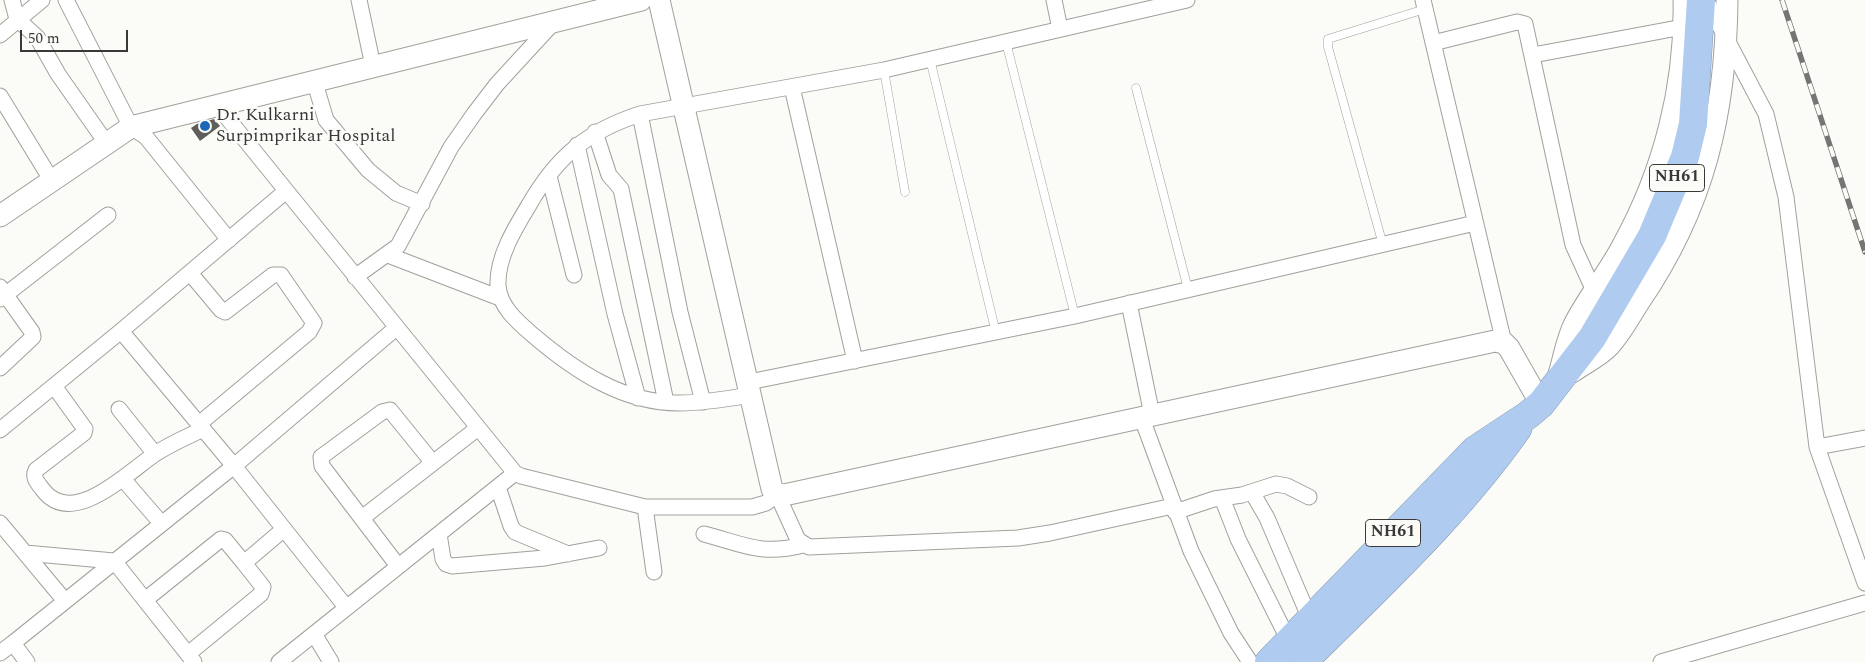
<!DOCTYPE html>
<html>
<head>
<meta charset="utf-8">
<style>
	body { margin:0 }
	#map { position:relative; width:1865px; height:662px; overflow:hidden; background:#fbfbf7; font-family:Spectral,serif }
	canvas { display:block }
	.scale { position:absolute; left:20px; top:30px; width:108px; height:22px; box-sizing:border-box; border:2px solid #3a3938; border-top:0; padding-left:6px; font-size:15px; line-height:18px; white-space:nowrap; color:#3a3938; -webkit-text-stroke:4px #fbfbf7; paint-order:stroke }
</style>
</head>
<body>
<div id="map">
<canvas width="1865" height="662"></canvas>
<div class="scale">50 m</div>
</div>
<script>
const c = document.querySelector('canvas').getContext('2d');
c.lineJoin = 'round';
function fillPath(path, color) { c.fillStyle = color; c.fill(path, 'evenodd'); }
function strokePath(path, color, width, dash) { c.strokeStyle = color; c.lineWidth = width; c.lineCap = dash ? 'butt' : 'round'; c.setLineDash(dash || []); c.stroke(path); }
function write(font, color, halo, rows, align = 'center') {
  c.font = font + ' Spectral,serif'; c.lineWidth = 5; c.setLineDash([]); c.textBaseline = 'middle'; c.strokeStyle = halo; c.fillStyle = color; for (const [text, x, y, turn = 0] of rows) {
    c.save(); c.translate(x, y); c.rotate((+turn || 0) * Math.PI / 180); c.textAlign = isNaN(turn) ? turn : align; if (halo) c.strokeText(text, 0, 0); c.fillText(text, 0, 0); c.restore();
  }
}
fillPath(new Path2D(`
	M214 119 220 126 200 141 191 128 197 124Z`), '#5e5d5a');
const lane = new Path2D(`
	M1006 42 1075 316
	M930 59 996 333
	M884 70 905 192
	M1136 88 1188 289
	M1383 245 1328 47V39L1425 9`);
const street = new Path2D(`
	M12 0 17 19 37 37 58 74 107 144
	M66 0 131 127 146 137 229 240
	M359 0 373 66
	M1054 0 1060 29
	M1423 0 1504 343
	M1706 0 1766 114 1786 197 1817 447 1865 583
	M0 35 42 0
	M1433 43 1517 22 1525 24 1573 245 1595 293
	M1533 55 1683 27
	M314 80 326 120 368 170 396 193 422 204
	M792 87 855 361
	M0 96 52 181
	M216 104 515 473 521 476 645 507H752L766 503 777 494 798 540 809 547 1018 538 1050 533 1173 506
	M640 114 680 312 703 402
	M595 132 609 175 621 189 666 402
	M577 145 615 314 638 398
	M549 176 574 275
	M388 255 500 298
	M190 273 221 310 225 312 273 275H281L314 323 309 332 199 424
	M355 277 398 246 451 147 474 114 497 84 555 21
	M0 299 108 215
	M1129 303 1152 415
	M121 331 234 466 346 607
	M0 368 33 337 32 332 0 287
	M749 382 1075 316 1475 223
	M54 386 85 429 84 433 36 470C32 478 38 483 43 490 73 529 128 472 155 454 170 444 187 437 203 429
	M750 395C727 399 703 403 679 403 623 403 575 371 534 336 519 323 499 307 498 285 497 257 515 228 529 205 557 156 588 131 640 114L884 70 1187 0
	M119 409 155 454
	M1141 416 1191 551 1231 633 1250 662
	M0 430 121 331 286 191
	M1817 447 1865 438
	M123 479 161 523
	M498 487 511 526 515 532 568 554
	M1252 492 1267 518 1310 619
	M1222 498 1238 539 1289 641
	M645 507 654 572
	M1175 512 1214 499 1242 495 1276 484 1287 486 1309 497
	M362 518 478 428
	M0 523 65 601
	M439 534 443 559 446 564 452 566 545 558 599 548
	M704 534C743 544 761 556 803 545
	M25 553 114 561 194 662
	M398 566 322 466 321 457 382 412 390 410 433 463
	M145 600 221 539 225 540 244 563 284 529
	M314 634 331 662
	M13 643 234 466 396 328
	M0 653 13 643 27 662
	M188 654 261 594 263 587 244 563
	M279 662 515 473
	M1661 662 1865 603`);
const secondary = new Path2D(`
	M659 0 772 489 777 494 784 495 1495 341 1504 343 1509 348 1541 404
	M0 216 131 127 641 0
	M1572 372C1583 364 1600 356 1609 346 1621 333 1630 316 1639 302 1704 207 1726 114 1727 0
	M1559 374C1564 358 1567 338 1575 323 1589 296 1609 272 1623 245 1664 171 1686 85 1684 0`);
const highway = new Path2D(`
	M1269 662 1475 450 1528 415 1541 404 1592 338 1652 236 1685 157 1693 124 1701 0
	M1303 662C1378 587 1457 515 1518 428`);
strokePath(lane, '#a1a09d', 9);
strokePath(street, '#a1a09d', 17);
strokePath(secondary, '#a1a09d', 23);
strokePath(highway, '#8699b0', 29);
strokePath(lane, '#fff', 8);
strokePath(street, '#fff', 15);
strokePath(secondary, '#fff', 21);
strokePath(highway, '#afccf0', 28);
const rail = new Path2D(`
	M1782 0 1865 252`);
strokePath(rail, '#757573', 5.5);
strokePath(rail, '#fbfbf7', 4, [11]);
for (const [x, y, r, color] of [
	[205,126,6,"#1e66b6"]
]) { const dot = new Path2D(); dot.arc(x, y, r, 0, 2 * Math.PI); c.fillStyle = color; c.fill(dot); strokePath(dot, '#fbfbf7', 2); }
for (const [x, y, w] of [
	[1677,178,55],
	[1393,533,55]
]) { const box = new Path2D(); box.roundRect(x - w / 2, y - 13.5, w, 27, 4); c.fillStyle = '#fbfbf7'; c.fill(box); strokePath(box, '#3a3938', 1); }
write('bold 16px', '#3a3938', null, [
	["NH61",1677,178],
	["NH61",1393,533]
]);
write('18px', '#3a3938', '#fbfbf7', [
	["Dr. Kulkarni",216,116],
	["Surpimprikar Hospital",216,137]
], 'left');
</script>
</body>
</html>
